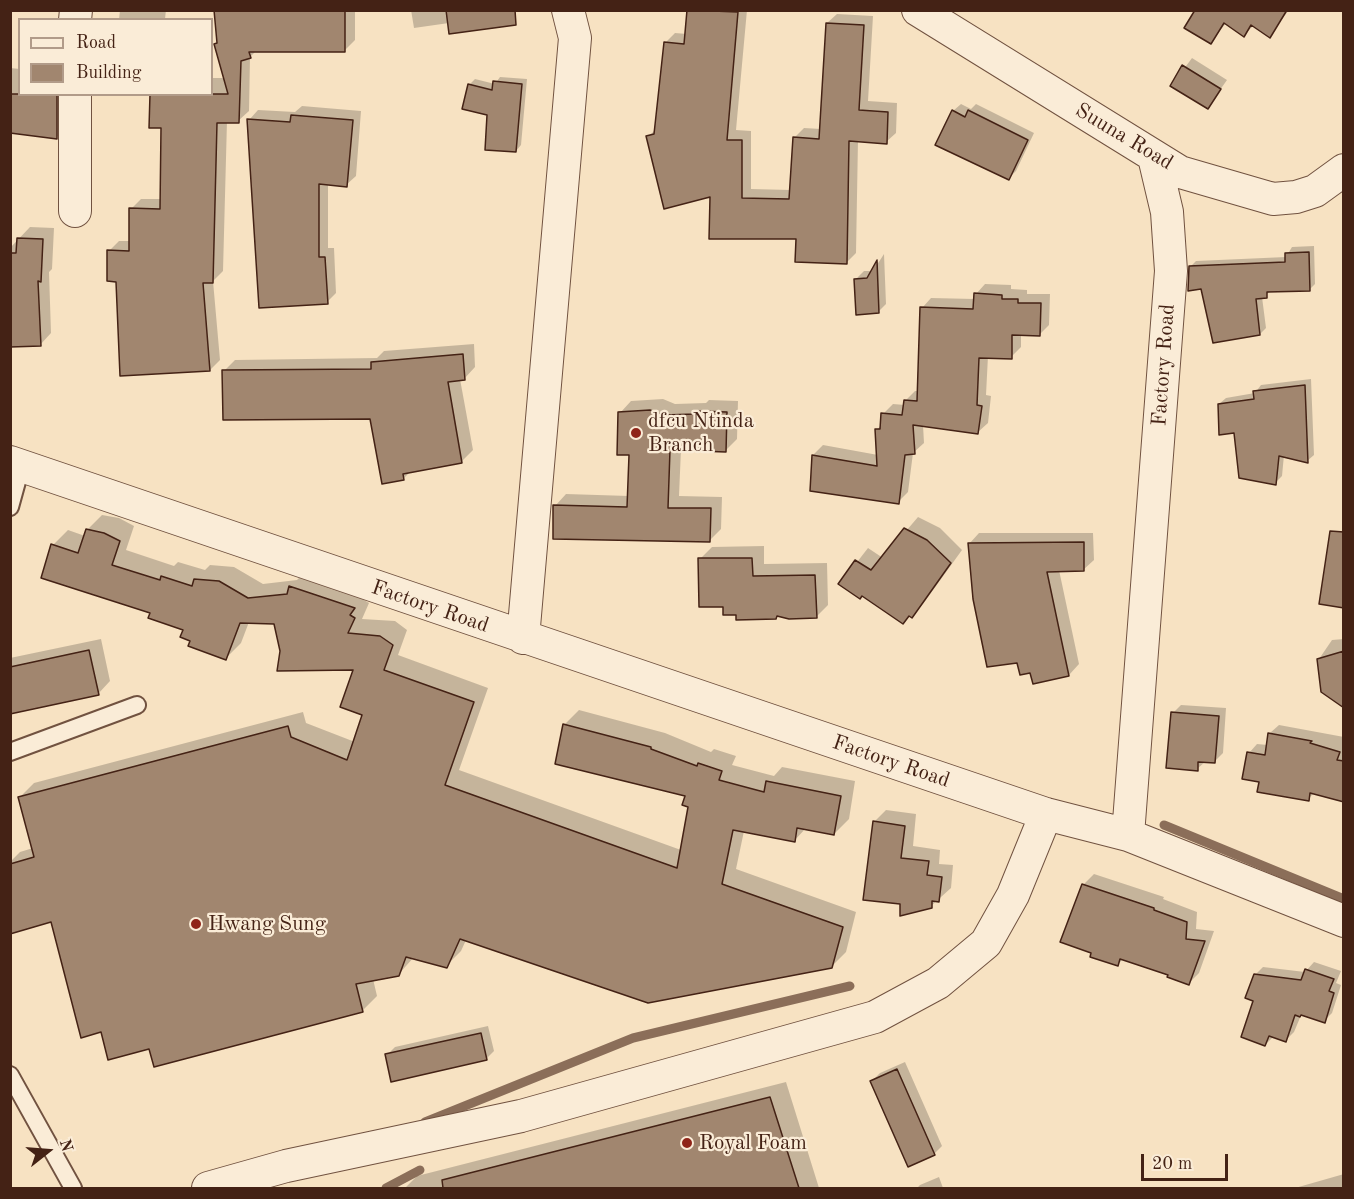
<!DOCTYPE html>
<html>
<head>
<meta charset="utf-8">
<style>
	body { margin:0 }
	#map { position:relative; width:1354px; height:1199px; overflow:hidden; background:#f7e2c2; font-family:"Old Standard TT",serif }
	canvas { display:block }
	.frame { position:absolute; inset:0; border:12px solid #442215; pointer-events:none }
	.legend { position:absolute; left:18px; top:18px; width:195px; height:78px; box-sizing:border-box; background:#faecd7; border:2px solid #b19b89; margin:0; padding:8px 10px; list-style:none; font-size:18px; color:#442215 }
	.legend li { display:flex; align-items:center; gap:12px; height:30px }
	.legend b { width:30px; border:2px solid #b19b89 }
	.north { position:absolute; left:18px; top:1121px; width:60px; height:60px; -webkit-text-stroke:4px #faecd7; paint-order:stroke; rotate:73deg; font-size:16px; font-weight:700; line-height:24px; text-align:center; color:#442215 }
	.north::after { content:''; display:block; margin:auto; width:21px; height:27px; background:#442215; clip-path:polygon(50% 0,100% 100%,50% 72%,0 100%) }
	.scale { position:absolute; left:1141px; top:1154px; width:87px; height:27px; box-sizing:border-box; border:3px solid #442215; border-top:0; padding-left:8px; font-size:18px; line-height:21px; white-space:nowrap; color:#442215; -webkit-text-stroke:4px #faecd7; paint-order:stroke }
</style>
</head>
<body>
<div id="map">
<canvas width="1354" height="1199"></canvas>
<div class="frame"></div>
<ul class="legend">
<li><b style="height:8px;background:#faecd7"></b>Road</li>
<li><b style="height:16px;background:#a1866f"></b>Building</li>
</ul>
<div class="north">N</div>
<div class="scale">20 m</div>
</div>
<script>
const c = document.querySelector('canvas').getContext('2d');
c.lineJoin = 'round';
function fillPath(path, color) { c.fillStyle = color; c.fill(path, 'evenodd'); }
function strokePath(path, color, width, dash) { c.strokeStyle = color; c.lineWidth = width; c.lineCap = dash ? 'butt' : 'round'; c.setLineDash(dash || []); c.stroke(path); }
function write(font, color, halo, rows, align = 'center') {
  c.font = font + ' "Old Standard TT",serif'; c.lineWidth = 4.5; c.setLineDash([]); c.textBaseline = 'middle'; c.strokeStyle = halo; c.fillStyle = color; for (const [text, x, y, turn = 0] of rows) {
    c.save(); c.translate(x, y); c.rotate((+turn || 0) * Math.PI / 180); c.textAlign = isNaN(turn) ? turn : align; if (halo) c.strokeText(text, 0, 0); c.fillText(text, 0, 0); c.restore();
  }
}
fillPath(new Path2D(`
	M120 10H166L165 19 119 20Z
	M216 10H355V40L345 50H257L250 57 249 111 238 121H227L223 271 213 281 220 360 210 370 117 280 109 251 119 241H130L131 209 141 199H161L212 94V78H225L215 45 219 41Z
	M411 10H505L449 23 414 28Z
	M689 10H747L736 130 751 131V189L791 190 794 138 804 128 821 129 827 23 837 14 873 16 868 101 897 103 896 133 886 142 858 140 856 253 846 263 711 195 648 137 657 128 665 43 675 33 687 34Z
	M1196 10H1289L1269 36 1254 25 1244 35 1226 23 1211 42Z
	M1192 58 1227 80 1208 107 1172 85Z
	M10 68 20 69V94H64L63 130 56 138 10 133Z
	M500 77 527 79 521 145 516 151 469 85 475 79 495 84Z
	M961 104 971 109 976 104 1034 133 1016 171 1008 179 953 111Z
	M302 106 361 111 356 176 346 185 328 183V248H334L336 293 327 302 249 120 258 110 295 112Z
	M30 227 54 228 52 269 49 272 51 333 40 345H10V248Z
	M1314 246 1315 284 1309 290H1273L1262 297 1266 328 1260 334 1202 287 1190 267 1196 261 1286 257 1292 247Z
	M884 254 886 304 878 312 856 279 864 271H873Z
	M985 284 1011 285V289L1027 290V294H1050L1049 325 1040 334H1021V347L1011 357 988 356 986 395 991 396 988 423 978 432 923 425 924 443 913 453 908 492 898 502 812 490 813 455 823 445 878 455 877 430 882 424 883 414 893 404 905 405 906 400 915 391H919L922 308 931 298 975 299 976 294Z
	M474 344 475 367 464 379H460L473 450 462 461 412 470 403 479 372 417 224 371 235 360 377 358 384 351Z
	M1311 379 1314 455 1307 461 1284 455 1282 476 1275 483 1235 431 1219 404 1226 398 1255 393 1261 385Z
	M663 399 675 404 706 403 709 400 738 401 737 439 725 451 681 449 679 496 722 497 721 529 709 541 555 506 566 494 629 496 631 454 620 413 631 401Z
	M102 515 119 518 134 526 126 550 174 566 178 562 205 570 210 565 234 567 263 584 297 580 305 572 368 593 364 600 369 603 362 619 395 621 407 630 398 655 488 688 459 770 681 850 690 806 687 795 564 725 579 710 665 733 711 752 714 749 736 756 732 765 774 776 782 767 855 781 849 819 834 834 806 828 794 841 744 831 736 869 856 912 846 952 831 967 466 940 461 951 446 966 414 957 398 975 373 979 377 996 362 1011 150 1047 52 920 10 933V862L20 852 33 848 20 797 34 783 303 712 306 723 355 742 363 714 355 669 282 651 276 623 249 622 241 643 226 658 192 640 185 629 151 612 53 545 68 530 85 536 87 530Z
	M918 517 940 528 962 550 923 604 911 616 840 584 868 548 883 558Z
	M979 533H1093L1094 560 1083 570H1059L1079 664 1069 675 1031 671 969 544Z
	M764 546V564L827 563 828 605 816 617 779 615 775 618 738 614 724 606 700 559 712 547Z
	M101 639 110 681 98 694 10 713V658Z
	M1344 639V707L1319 659 1332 640Z
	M1181 705 1226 708 1223 753 1215 761H1206L1197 769 1173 713Z
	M1279 725 1344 737V801L1314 793 1308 799 1261 780 1249 753 1257 744 1268 745 1270 733Z
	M886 810 916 814 913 846 940 850 939 864 953 865 951 888 931 906 901 903 874 822Z
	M1094 874 1164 897 1163 899 1197 912 1196 929 1214 931 1199 973 1188 984 1170 974 1124 958 1118 964 1083 885Z
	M1314 962 1341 971 1336 983 1341 985 1332 1013 1324 1021 1302 1013 1294 1032 1286 1040 1274 1036 1265 1045 1255 1000V975L1263 967 1305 972Z
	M488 1026 494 1051 486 1059 387 1055 395 1047Z
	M905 1062 942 1146 934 1154 872 1081 880 1073Z
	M786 1082 819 1188H405L417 1176Z
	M1344 1174V1188H1295Z
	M939 1177 943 1188H917L920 1185Z`), '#0003');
strokePath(new Path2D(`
	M1164 825 1344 899
	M425 1122 633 1038 850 986
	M386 1188 420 1170`), '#8b6e59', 9);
const building = new Path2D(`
	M214 10H345V52H249L251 58 241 61 239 123H217L213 283H203L210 371 120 376 116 282 107 281V250L129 251V208L160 209 161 128H149L150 94H228L214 44 217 43Z
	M446 10H515L516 25 449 34Z
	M687 10 738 12 727 140H742V198L789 199 793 137 819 139 826 23 864 25 859 110 888 112 887 144 849 141 847 264 795 262 796 239H709L710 197 664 209 646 136 654 134 664 42 684 44Z
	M1195 10H1287L1270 38 1251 25 1244 37 1224 23 1211 44 1184 28Z
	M1182 65 1221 89 1208 109 1170 86Z
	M493 81 522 84 516 152 485 150 487 115 462 109 468 84 492 90Z
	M10 94H57V139L10 133Z
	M952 110 965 117 968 110 1028 140 1009 180 935 145Z
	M291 115 353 120 347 187 319 184V257H325L328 304 259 308 247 119 290 122Z
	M17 238 43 239 41 282 38 281 41 346 10 347V253H16Z
	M1309 252 1310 291 1267 292V298L1256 299 1260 335 1213 343 1201 289 1188 291 1189 266 1285 262V253Z
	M877 260 879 313 856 315 854 279 867 278Z
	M974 293 1002 295V299H1018V303H1041L1040 336 1012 335V359L979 358 977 405 982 406 978 434 913 425 915 454 905 455 899 504 810 491 812 455 877 466 875 429H880L881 413 902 415 904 400 917 401 920 307 973 309Z
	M463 354 465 380 448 382 462 463 403 474 404 480 382 484 370 419 223 420 222 370 371 369V362Z
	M1305 385 1308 463 1279 456 1276 485 1239 478 1234 433 1219 435 1218 404 1254 399 1253 391Z
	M650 410 663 415 696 414V411L727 412 726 452 670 450 668 508H711L710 542 553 539V505L627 507 629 455H617L618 412Z
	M904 528 927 540 951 563 912 618 909 616 903 624 862 596 860 599 838 584 855 560 871 570Z
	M86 529 104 533 120 541 112 565 160 580 161 576 192 586 194 579 219 581 248 598 287 594 289 586 355 608 350 615 355 618 348 633 380 636 393 645 384 670 474 702 445 785 677 868 688 807 682 805 685 796 555 764 563 724 651 747V749L697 766 698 763 722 771 719 780 764 792 766 781 841 796 834 835 797 828 795 842 733 830 722 884 843 927 832 968 648 1003 460 939 447 968 406 957 399 976 356 984 363 1012 154 1067 149 1049 108 1060 101 1032 81 1038 51 922 10 934V864L34 857 18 797 288 726 291 737 347 760 362 715 340 707 353 670 277 671 280 651 274 624 240 623 226 660 188 646 190 641 180 637 183 630 148 618 150 613 41 578 51 544 78 553Z
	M1330 531 1344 532V608L1319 604Z
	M1084 542V571L1047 572 1069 676 1033 684 1030 673 1020 675 1017 663 987 667 973 599 968 543Z
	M698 558H752L753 576 815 575 817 618 789 619 777 616 776 619 736 620V615H723V607H699Z
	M89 650 99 695 10 714V667Z
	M1344 651V708L1321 692 1317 659Z
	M1171 712 1219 716 1215 763 1198 762V771L1166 768Z
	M1268 733 1312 741 1310 743 1340 752 1337 760 1344 761V802L1310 793 1309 801 1257 792 1259 782 1242 779 1247 752 1265 755Z
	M873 821 905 826 901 858 929 861 927 875 942 877 939 902 932 901V908L900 916V904L863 900Z
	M1082 884 1154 908V910L1187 922 1186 939 1205 941 1189 985 1167 977 1168 975 1120 959 1118 966 1090 957 1091 953 1060 942Z
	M1305 969 1334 979 1329 991 1334 993 1325 1023 1301 1015 1300 1017 1295 1015 1286 1042 1269 1036 1265 1046 1241 1037 1253 1001 1245 998 1254 974 1301 980Z
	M481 1033 487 1060 391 1082 385 1054Z
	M897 1069 935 1155 908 1167 870 1081Z
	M770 1097 799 1188H443L442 1180Z`);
fillPath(building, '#a1866f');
strokePath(building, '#442215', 1.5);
const service = new Path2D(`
	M10 507 21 467
	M10 752 137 705
	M10 1075 73 1188`);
const minor = new Path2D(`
	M918 10 1180 172 1273 199 1296 197 1315 191 1344 170
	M75 20 76 10
	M75 211V94
	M10 462 1046 814 1128 835 1171 271 1167 212 1154 157
	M523 638 575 38 568 10
	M1128 835 1344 921
	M208 1188 286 1166 521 1116 875 1017 938 983 986 943 1013 895 1046 814`);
strokePath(service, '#715240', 20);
strokePath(minor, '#715240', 34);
strokePath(service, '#faecd7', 16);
strokePath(minor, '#faecd7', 32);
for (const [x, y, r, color] of [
	[636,433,6,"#8f2418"],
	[196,924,6,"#8f2418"],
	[687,1143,6,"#8f2418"]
]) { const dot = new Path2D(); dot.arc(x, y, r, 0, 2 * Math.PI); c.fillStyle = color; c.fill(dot); strokePath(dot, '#faecd7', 2); }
write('21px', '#442215', '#faecd7', [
	["Suuna Road",1124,137,31],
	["Factory Road",1164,365,-86],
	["Factory Road",430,607,19],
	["Factory Road",891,762,19]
]);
write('21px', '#442215', '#faecd7', [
	["dfcu Ntinda",648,421],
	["Branch",648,445],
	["Hwang Sung",208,924],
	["Royal Foam",699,1143]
], 'left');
</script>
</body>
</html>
